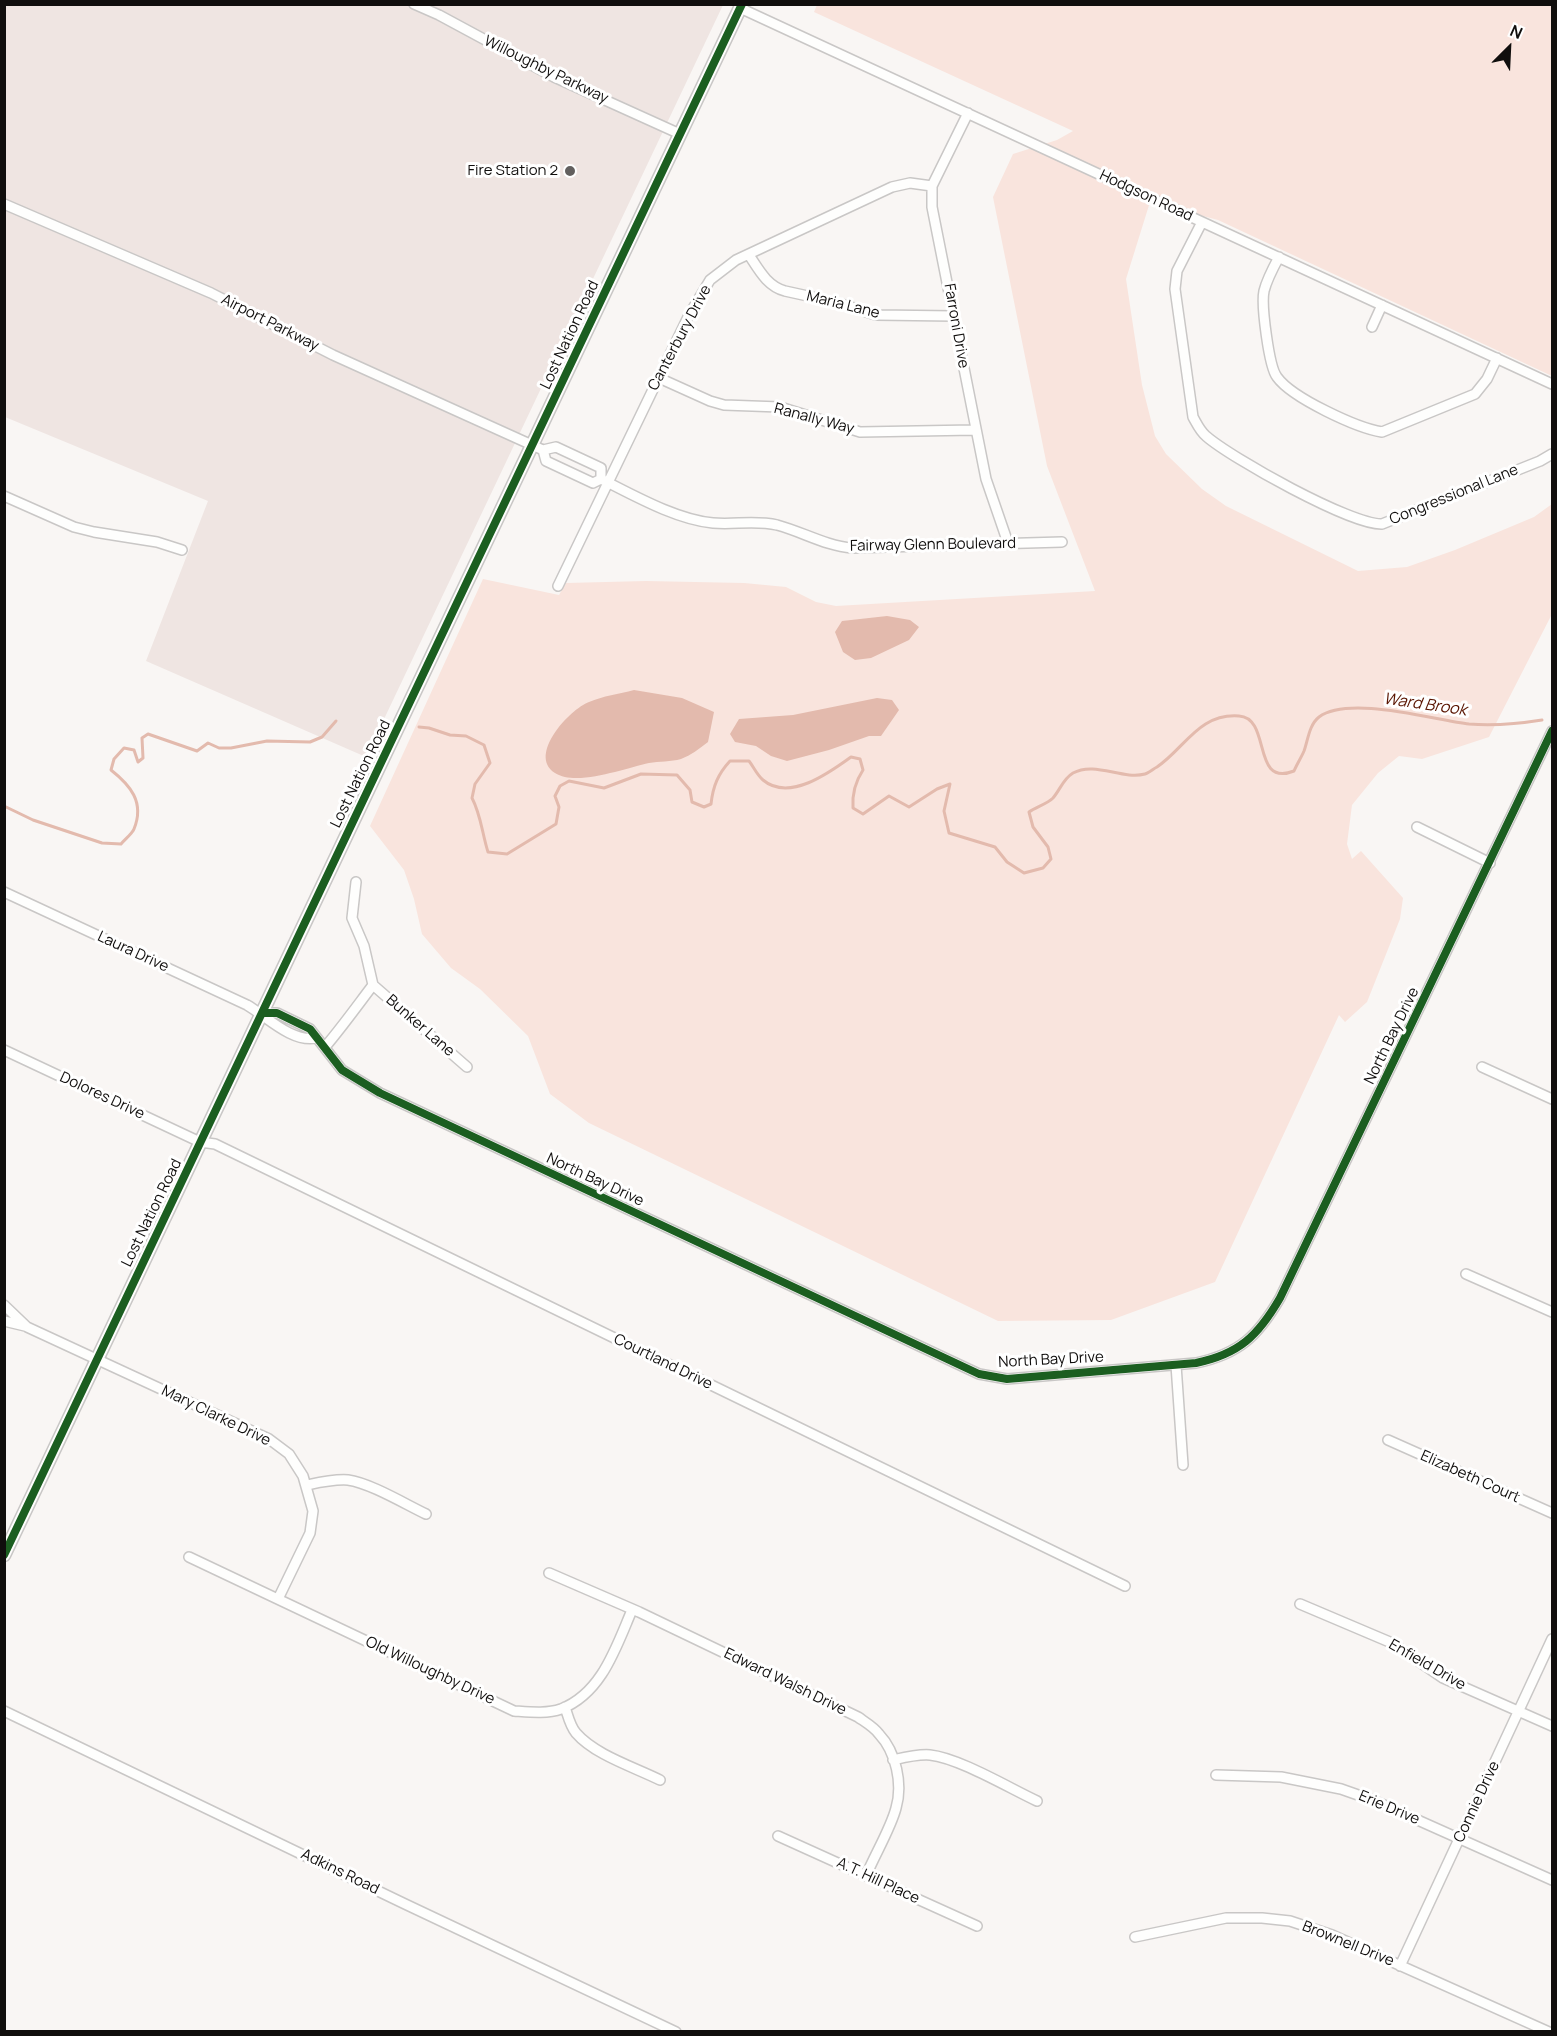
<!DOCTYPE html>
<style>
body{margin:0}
#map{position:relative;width:1557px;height:2036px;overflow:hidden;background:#f9f6f4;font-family:Manrope,sans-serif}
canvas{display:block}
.frame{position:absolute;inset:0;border:6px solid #100e0d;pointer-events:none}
.north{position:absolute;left:1479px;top:18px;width:60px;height:60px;-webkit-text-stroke:4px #fff;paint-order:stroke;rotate:24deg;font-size:16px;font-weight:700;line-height:24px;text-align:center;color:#100e0d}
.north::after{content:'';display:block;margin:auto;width:21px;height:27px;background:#100e0d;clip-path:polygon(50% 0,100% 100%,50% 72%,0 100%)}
</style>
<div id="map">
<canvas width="1557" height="2036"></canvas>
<div class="frame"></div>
<div class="north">N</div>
</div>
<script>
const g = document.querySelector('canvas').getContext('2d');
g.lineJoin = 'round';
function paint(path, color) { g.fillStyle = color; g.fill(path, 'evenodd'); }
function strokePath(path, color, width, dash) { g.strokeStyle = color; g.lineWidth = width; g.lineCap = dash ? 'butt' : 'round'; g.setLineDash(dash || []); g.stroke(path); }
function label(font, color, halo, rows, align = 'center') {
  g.font = font + ' Manrope,sans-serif'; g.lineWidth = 6; g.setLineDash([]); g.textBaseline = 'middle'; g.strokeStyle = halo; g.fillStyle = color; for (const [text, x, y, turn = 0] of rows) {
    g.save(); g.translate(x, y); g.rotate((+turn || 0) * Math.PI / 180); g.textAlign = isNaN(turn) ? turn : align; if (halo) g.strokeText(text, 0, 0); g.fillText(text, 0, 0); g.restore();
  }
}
paint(new Path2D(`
 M4 5H723L366 757 146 661 208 501 5 417Z`), '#efe5e2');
paint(new Path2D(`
 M817 5H1552V376L1218 220 1150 202 1126 279 1142 385 1155 436 1166 454 1202 489 1226 506 1358 571 1407 567 1455 550 1534 517 1552 504V614L1489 737 1422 759 1399 756 1378 773 1352 805 1347 844 1352 859 1361 851 1403 898 1400 919 1367 1002 1345 1022 1339 1015 1215 1282 1111 1320 998 1321 589 1123 550 1094 528 1036 480 989 451 968 422 934 414 899 404 870 370 826 483 579 559 595 566 583 646 581 744 583 786 587 816 602 836 606 1095 591 1047 466 993 197 1013 154 1057 140 1073 131 814 12Z`), '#f9e4dd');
paint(new Path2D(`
 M887 616 910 620 919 627 909 640 871 658 855 660 843 652 835 632 842 621Z
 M634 690 682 698 714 712 708 742C699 749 691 755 681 759 671 762 659 761 649 763 625 768 577 787 555 773 527 755 570 709 589 702 603 696 619 694 634 690Z
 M877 698 892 700 899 710 881 736H869L829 750 787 761 771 756 756 746 735 742 730 734 739 719 793 715Z`), '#e3baad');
strokePath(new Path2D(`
 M419 727 429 728 450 735 466 736 484 745 490 763 475 784 472 798C481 815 482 833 488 852L507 854 556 824 559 807 555 796 560 786 569 781 604 788 641 774 677 775 690 790 692 802 704 807 711 804C713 786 718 774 730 761H749C753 766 757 775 763 780 789 802 829 773 851 757L860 759 863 770C855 782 852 794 853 808L863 814 889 796 909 807 937 789 950 784 944 811 949 833 995 847 1007 862 1024 873 1043 868 1051 859 1048 847 1033 827 1029 812C1036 807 1047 804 1053 798 1060 790 1063 779 1073 773 1095 761 1122 780 1145 774 1149 773 1153 769 1157 767 1185 748 1199 713 1239 716 1272 718 1251 788 1294 771 1297 764 1301 758 1304 751 1308 740 1309 725 1319 717 1349 695 1434 720 1469 724 1494 726 1517 724 1542 720
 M4 806 33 820 102 843 121 844C125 839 132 834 134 829 145 802 130 785 111 770L114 759 124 748 134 750 138 762 143 758 142 738 148 734 197 751 208 743 219 748H231L267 741 310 742 322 737 336 721`), '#e3baad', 3);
const street = new Path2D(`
 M414 4 439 15 554 77 680 134
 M740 8 1552 384
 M968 113 932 186V207L986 479 1008 543
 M4 204 211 293 333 355 543 450
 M1202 222 1177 271 1175 289 1193 417C1197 424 1200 431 1206 436 1231 458 1351 525 1382 524L1540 461 1552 454
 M749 255C759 270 767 286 785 291L835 302 876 315 954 316
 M1279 257C1273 268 1267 279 1264 291 1261 305 1269 367 1277 377 1292 398 1357 428 1382 432L1475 394 1487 379 1497 358
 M1372 327 1382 305
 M659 378 710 401 724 405 780 407 860 432 974 430
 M556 447 601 468V479L593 483 546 461 543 450Z
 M601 479C633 495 677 520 713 523 734 525 755 520 777 525 803 532 826 546 852 548L1062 542
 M4 496 74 527 94 532 157 542 182 550
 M558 586 689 315 710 280 736 260 892 187 910 183 932 186
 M1417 827 1490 863
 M356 882 352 918 364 946 373 985 467 1067
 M4 892 247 1005C266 1016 292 1043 316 1038
 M262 1013H277L310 1029 342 1070 380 1093 979 1374 1007 1379 1196 1363C1239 1354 1258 1336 1280 1298L1552 731
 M325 1047C342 1027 357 1006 373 985
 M4 1050 200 1142 215 1144 1125 1586
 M1482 1067 1552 1099
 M1466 1274 1552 1312
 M4 1305 27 1327 269 1439 289 1454 303 1476 313 1511 310 1533 278 1599
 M4 1321 25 1326
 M1176 1365 1183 1465
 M1388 1440 1552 1513
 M307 1485C321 1482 334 1479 348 1480 370 1483 405 1504 426 1514
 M189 1557 514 1711C529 1712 547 1714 561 1709 602 1693 616 1647 632 1610
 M549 1573 639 1612 858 1717C865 1722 874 1727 879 1734 896 1752 903 1784 896 1808 891 1828 874 1856 866 1876
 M1300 1604 1392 1643 1443 1678 1552 1726
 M565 1707C568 1716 570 1726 576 1733 595 1755 634 1767 660 1780
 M4 1711 405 1904 676 2032
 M893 1760C906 1757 918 1754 930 1755 959 1758 1009 1788 1037 1801
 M1216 1775 1281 1777 1341 1789 1375 1801 1552 1880
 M778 1836 977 1926
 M1135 1937 1226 1918H1262L1290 1921 1332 1935 1549 2032
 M1400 1966 1552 1639`);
const secondary = new Path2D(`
 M4 1555 742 4`);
strokePath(street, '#c9c7c6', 12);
strokePath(secondary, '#c9c7c6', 15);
strokePath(street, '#fefefd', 9);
strokePath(secondary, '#fefefd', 12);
strokePath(new Path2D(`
 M262 1013H277L310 1029 342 1070 380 1093 979 1374 1007 1379 1196 1363C1239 1354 1258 1336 1280 1298L1552 731
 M4 1555 742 4`), '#1b5e20', 8);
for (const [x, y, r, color] of [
 [570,171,6,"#625f5e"]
]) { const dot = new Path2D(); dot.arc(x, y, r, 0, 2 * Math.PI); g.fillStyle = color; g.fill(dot); strokePath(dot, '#fff', 2); }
label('15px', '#100e0d', '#fff', [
 ["Willoughby Parkway",546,70,26],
 ["Hodgson Road",1146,196,25],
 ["Maria Lane",843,305,14],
 ["Airport Parkway",270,323,27],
 ["Farroni Drive",956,326,80],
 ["Lost Nation Road",570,335,-65],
 ["Canterbury Drive",680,338,-62],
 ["Ranally Way",814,419,15],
 ["Congressional Lane",1454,495,-22],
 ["Fairway Glenn Boulevard",933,545,-1],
 ["Lost Nation Road",361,774,-64],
 ["Laura Drive",133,952,25],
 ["Bunker Lane",420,1026,41],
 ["North Bay Drive",1392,1036,-64],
 ["Dolores Drive",102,1096,25],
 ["North Bay Drive",595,1180,25],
 ["Lost Nation Road",152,1213,-64],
 ["North Bay Drive",1051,1360,-3],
 ["Courtland Drive",663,1362,26],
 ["Mary Clarke Drive",216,1416,26],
 ["Elizabeth Court",1470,1477,24],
 ["Enfield Drive",1427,1665,30],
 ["Old Willoughby Drive",430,1671,25],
 ["Edward Walsh Drive",785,1682,26],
 ["Connie Drive",1477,1802,-65],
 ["Erie Drive",1389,1808,23],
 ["Adkins Road",340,1872,26],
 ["A.T. Hill Place",878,1881,25],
 ["Brownell Drive",1348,1944,22]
]);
label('15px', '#100e0d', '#fff', [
 ["Fire Station 2",558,171]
], 'right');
label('italic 16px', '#591400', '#fff', [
 ["Ward Brook",1425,705,8]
]);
</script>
